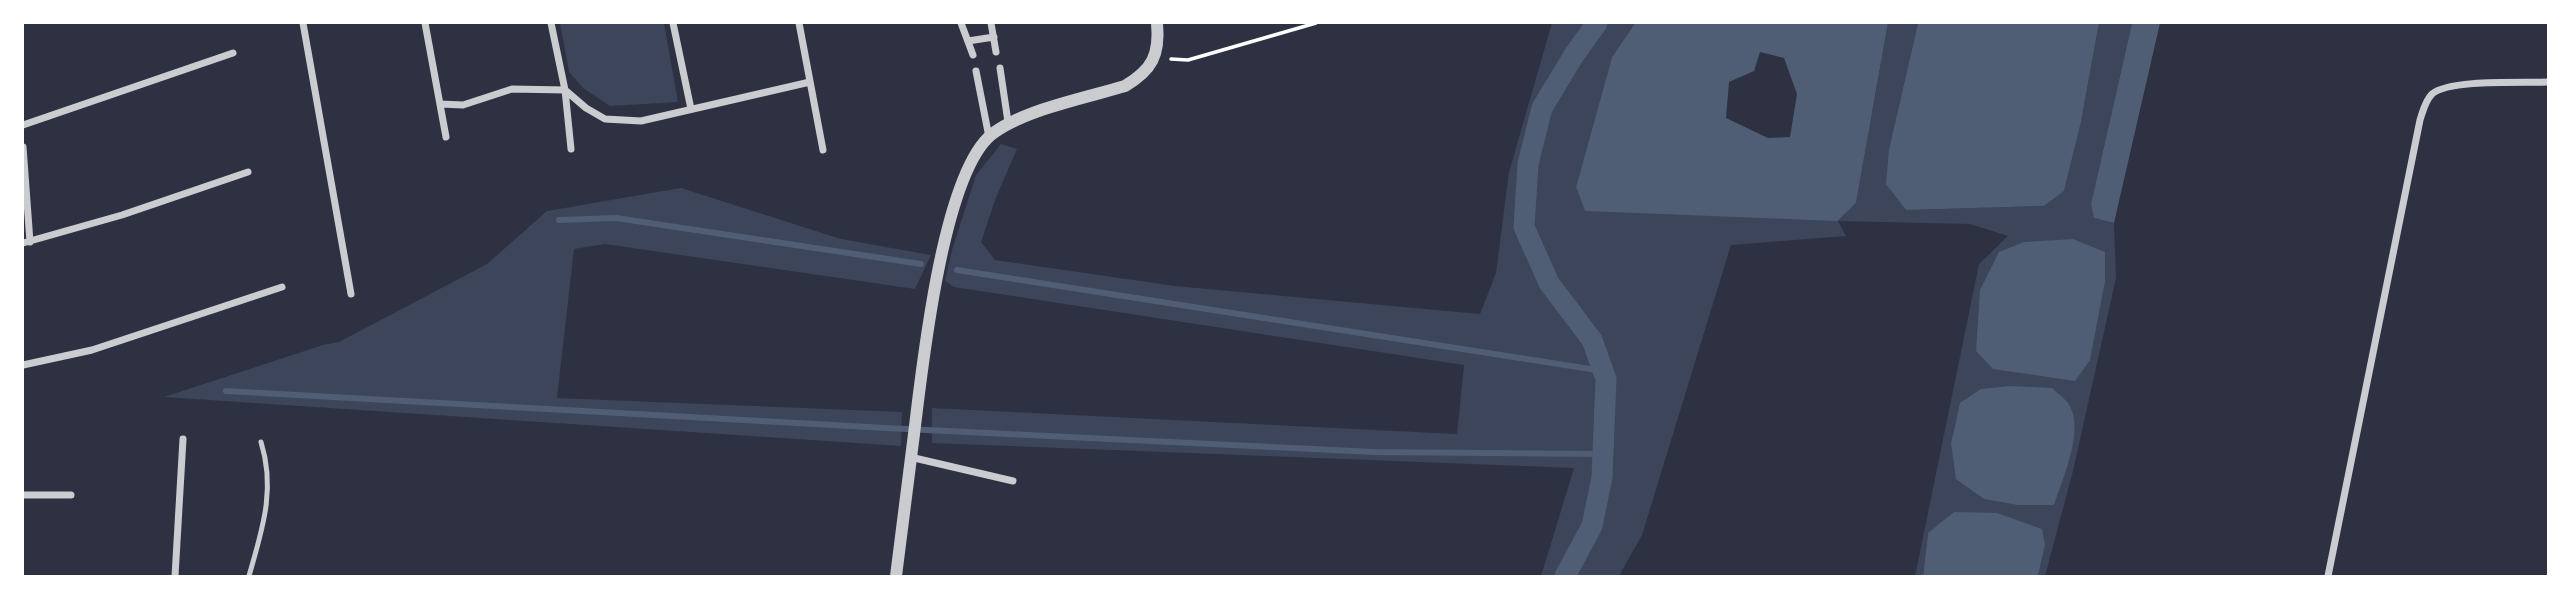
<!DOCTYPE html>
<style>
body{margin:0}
#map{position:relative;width:2571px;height:599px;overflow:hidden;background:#2d3142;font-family:Cabin,sans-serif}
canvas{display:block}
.frame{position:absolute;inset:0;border:24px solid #fff;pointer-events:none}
</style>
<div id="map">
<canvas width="2571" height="599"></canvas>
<div class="frame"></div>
</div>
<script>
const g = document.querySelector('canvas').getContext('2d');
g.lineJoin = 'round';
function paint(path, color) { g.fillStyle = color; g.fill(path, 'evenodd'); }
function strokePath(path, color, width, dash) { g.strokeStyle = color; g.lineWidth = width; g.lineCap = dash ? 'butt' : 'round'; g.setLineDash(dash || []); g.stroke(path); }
paint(new Path2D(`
 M560 23H664L678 102 610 106 583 88 569 72Z
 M1552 23H1635L1612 57 1576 187 1585 210 1856 203 1888 23H1918L1889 149 1906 210 2044 206 2064 191 2081 122 2099 23H2132L2091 204 2094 218 2114 223 2116 278 2073 471 2045 576H2038L2045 545 1928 533 1923 576H1915L1979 264 2008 236 1970 224 1838 221 1846 236 1731 245 1642 535 1619 576H1541L1574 468 932 443V408L1457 434 1464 365 954 287 945 281 952 250 976 175 1001 144 1017 149 995 200 981 242 995 260 1175 286 1480 314 1496 273 1509 172Z
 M681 188 841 239 931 255 915 289 605 244 574 249 557 398 902 412 901 446 164 397 323 345 339 342 487 264 547 211Z`), '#3c4559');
paint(new Path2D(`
 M1635 23H1888L1856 203 1837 221 1585 211 1576 187 1612 57ZM1760 52 1784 58 1797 94 1790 137 1768 138 1726 118 1729 82 1754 71Z
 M1918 23H2099L2081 122 2064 191 2044 206 1906 210 1886 184 1889 149Z
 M2132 23H2160L2114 223 2094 218 2091 204Z
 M2073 239 2105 252V281L2090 360 2075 381 1993 369 1976 351 1980 290 1999 252 2024 242Z
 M2010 386 2052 388C2057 393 2064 398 2068 403 2086 428 2062 480 2054 505H2018L1984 499 1956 479 1951 444 1960 403 1981 389Z
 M1954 512 1997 513 2042 529 2045 545 2038 576H1923L1928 533Z`), '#4f5d75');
strokePath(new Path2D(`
 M559 220 616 218 921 264
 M957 270 1603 371
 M226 391 886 428 1374 452 1603 454`), '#4f5d75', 6);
strokePath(new Path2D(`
 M1565 576 1592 526 1602 477 1606 379 1592 340 1549 283 1524 227 1528 164 1542 108 1574 55 1597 23`), '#4f5d75', 21);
strokePath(new Path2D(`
 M1171 59 1188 60 1316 23`), '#fff', 3.5);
strokePath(new Path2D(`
 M249 576C262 530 276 490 261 442`), '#caccd0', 5);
strokePath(new Path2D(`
 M303 23 351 294
 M425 23 446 137
 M551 23 565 90 571 149
 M673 23 691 109
 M799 23 823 150
 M961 23 973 55
 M991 23 996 52
 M968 41 994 37
 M1000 68 1008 122
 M976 71 989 137
 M440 104 463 105 512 89 565 90 586 108 605 119 641 121 810 82
 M23 125 233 53
 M23 147 30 242
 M23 243 122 215 248 172
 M23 365 92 350 282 287
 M910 457 1013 481
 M23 495H71
 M175 576 183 439
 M2328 576 2420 120C2423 111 2425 101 2432 94 2449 79 2523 83 2548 82`), '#caccd0', 7);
strokePath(new Path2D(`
 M896 576C902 529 908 482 914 434 922 369 942 176 991 135 1022 110 1086 98 1125 86 1152 70 1160 55 1157 23`), '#caccd0', 12);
</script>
